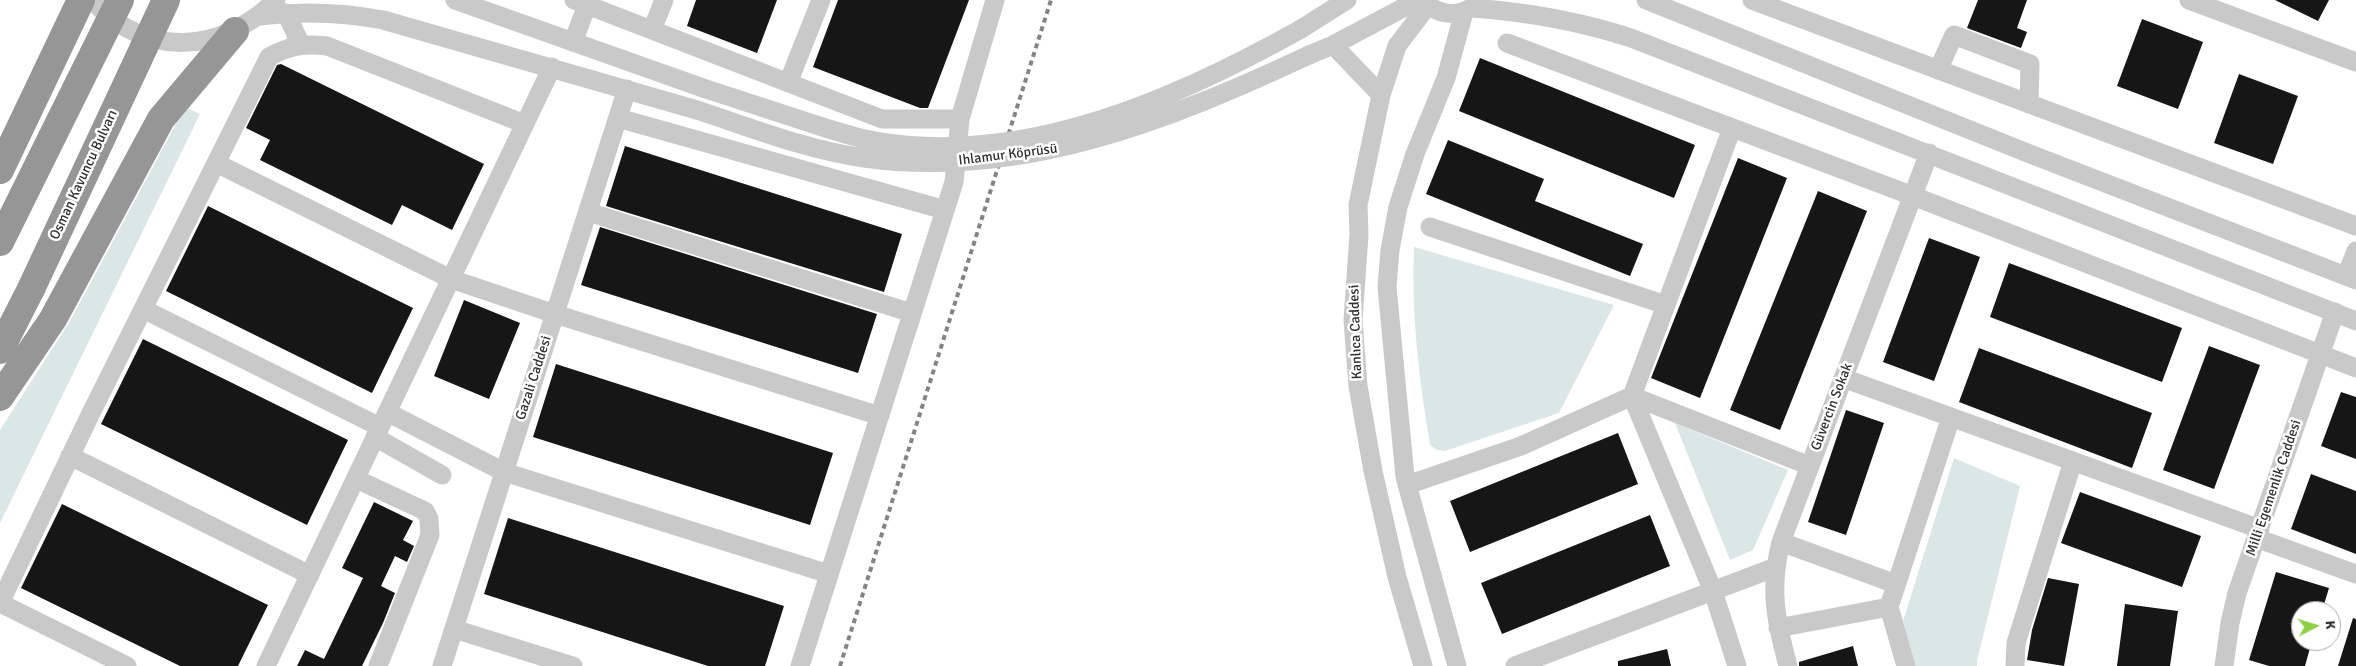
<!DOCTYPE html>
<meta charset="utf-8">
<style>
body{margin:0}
#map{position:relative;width:2356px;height:666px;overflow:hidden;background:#fff;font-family:Signika,sans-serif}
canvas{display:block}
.north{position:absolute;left:2291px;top:601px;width:50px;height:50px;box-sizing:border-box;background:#fff;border:1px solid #acacac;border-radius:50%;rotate:85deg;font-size:14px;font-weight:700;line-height:20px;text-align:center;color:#2f2f2f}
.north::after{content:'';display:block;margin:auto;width:18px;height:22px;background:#8fcf47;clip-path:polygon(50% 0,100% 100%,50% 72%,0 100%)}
</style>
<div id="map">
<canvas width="2356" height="666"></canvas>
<div class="north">K</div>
</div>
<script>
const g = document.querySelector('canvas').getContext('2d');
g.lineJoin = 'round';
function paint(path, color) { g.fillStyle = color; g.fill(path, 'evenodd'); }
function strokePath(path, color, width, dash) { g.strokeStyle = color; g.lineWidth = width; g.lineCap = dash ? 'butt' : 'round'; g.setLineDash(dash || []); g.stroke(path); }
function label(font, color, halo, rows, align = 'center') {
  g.font = font + ' Signika,sans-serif'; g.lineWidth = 5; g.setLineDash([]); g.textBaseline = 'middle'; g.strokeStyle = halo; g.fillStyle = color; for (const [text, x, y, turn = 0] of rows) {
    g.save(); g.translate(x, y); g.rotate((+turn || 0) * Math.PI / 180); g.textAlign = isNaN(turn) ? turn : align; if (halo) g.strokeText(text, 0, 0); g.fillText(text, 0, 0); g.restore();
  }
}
paint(new Path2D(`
 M185 107 200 114 0 523V430L70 321Z
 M1414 247 1614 305 1559 413 1445 451 1437 450 1430 445C1419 379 1411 314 1414 247Z
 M1675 423 1788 470 1753 550 1730 560Z
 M1954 458 2020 486 1977 661V666H1916L1903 621Z`), '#dbe7e7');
paint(new Path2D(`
 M696 0H777L757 53 687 26Z
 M838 0H969L928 108H920L813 67Z
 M1978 0H2027L2017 28 2027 32 2021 48 1967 28Z
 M2275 0H2329L2318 21Z
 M2142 19 2203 42 2178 109 2117 86Z
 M1480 58 1695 145 1674 198 1459 111Z
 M281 64 484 164 452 230 402 205 392 225 260 160 270 140 246 128 277 65Z
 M2239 74 2298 96 2273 164 2214 143Z
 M1448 140 1544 179 1535 201 1643 244 1630 276 1426 194Z
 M625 146 902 234 884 292 606 206Z
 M1738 158 1787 178 1700 398 1651 378Z
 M1818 191 1867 211 1780 430 1730 410Z
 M208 206 413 308 372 393 166 291Z
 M600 227 877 314 858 373 581 285Z
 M1929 238 1980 257 1934 381 1883 362Z
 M2009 263 2182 328 2162 382 1990 317Z
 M464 300 520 323 489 399 434 376Z
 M143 339 348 440 307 525 101 424Z
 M2209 346 2260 365 2214 489 2163 470Z
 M1979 348 2152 413 2132 468 1959 402Z
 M556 364 833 453 810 525 533 437Z
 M2341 392 2356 397V459L2321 446Z
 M1846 410 1884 423 1846 535 1808 522Z
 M1618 433 1638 484 1470 552 1450 501Z
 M2311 474 2356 491V554L2291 529Z
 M2080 492 2201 536 2182 587 2061 543Z
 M374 502 413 521 403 540 414 546 407 562 395 556 381 586 395 593 383 623 362 666H297L305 650 324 659 363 578 342 568Z
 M62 504 268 605 238 666H180L21 588Z
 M1650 515 1670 566 1502 634 1481 583Z
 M508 518 784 606 765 666H708L484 594Z
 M2276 572 2329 588 2322 611H2301V641H2312L2305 666H2269L2249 660Z
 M2048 578 2079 584 2064 666 2027 660 2032 630Z
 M2125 604 2178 611 2170 666H2117Z
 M2353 618 2356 619V666H2338Z
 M1853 646 1858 666H1799V662Z
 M1667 649 1671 666H1618V661Z`), '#161616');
strokePath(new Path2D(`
 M92 0C146 59 221 54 276 0
 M455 0 703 88
 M574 0 882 119H960
 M1423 0C1436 15 1457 18 1474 6
 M1646 0 2030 154 2356 280
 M1752 0 2356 226
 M2189 0 2356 62
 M1472 8C1527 12 1579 21 1631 38L2356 321
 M286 13 301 45
 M259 16C302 11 341 12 383 20L697 110
 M1301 29 1347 0
 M652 30 664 0
 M573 42 589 0
 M1507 43 1913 196 2356 368
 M1333 45 1381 95
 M1309 55 1333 45 1418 0
 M1938 70 1954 35 2030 64 2029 104
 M788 83 821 0
 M618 118 945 210
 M1732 128 1632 396 1713 591 1737 666
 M216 163 451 279 555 314 880 416
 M588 212 912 313
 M1430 227 1666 305
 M2346 276 2356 251
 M143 309 380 427
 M1843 378 2260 529
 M387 412 504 472 829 574
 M375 437 442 475
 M70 456 310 575
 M356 479 425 511 429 519 430 535 378 666
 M1407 485 1521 446 1632 396 1810 466
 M2256 538 2356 574
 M1781 542 1896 584
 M0 603 91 413 269 57C288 46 305 43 327 46L525 124
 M0 603 127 666
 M1778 628 1889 607
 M454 629 573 666
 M266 666 552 67
 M442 666 627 89
 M800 666 954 182 960 119 995 0
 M1423 666 1397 577 1373 471 1358 386 1353 320 1359 235 1358 205 1381 95 1397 46 1428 5
 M1457 666 1405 477 1387 287 1390 250 1398 207 1415 154 1446 78 1464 12
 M1515 666 1776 567
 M1788 666C1776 621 1769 589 1781 542L1929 153
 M1906 666 1889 607 1951 417
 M2015 666 2016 643 2073 461
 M2224 666 2230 623 2237 593 2335 312`), '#c9c9c9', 19);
strokePath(new Path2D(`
 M0 170 81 0
 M0 350 31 289
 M0 397 53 319 161 119 235 31`), '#969696', 28);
strokePath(new Path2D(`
 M840 666 1051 0`), '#848484', 4, [5, 4]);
strokePath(new Path2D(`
 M703 88C736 99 770 110 804 121 829 129 854 138 880 142 1027 165 1176 99 1301 29
 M697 110C752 128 807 150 864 158 1021 180 1170 120 1309 55`), '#c9c9c9', 19);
strokePath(new Path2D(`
 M0 242 120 0
 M31 289 166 0`), '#969696', 28);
label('14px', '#2f2f2f', '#fff', [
 ["Ihlamur Köprüsü",1008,155,-7],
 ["Osman Kavuncu Bulvarı",84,175,-65],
 ["Kanlıca Caddesi",1356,332,-92],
 ["Gazali Caddesi",534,378,-72],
 ["Güvercin Sokak",1832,407,-69],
 ["Milli Egemenlik Caddesi",2274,488,-71]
]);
</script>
